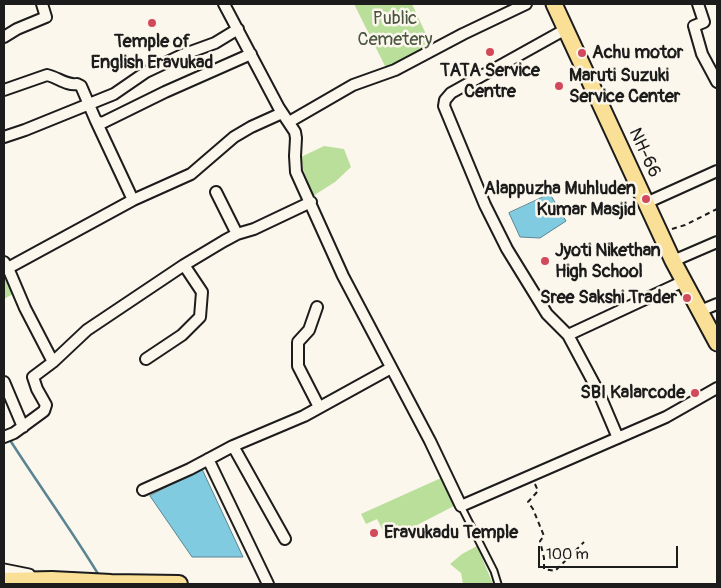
<!DOCTYPE html>
<style>
body{margin:0}
#map{position:relative;width:721px;height:588px;overflow:hidden;background:#fbf7ec;font-family:Pangolin,sans-serif}
canvas{display:block}
.frame{position:absolute;inset:0;border:5px solid #1c1c1c;pointer-events:none}
.scale{position:absolute;left:538px;top:546px;width:140px;height:22px;box-sizing:border-box;border:2px solid #1c1c1c;border-top:0;padding-left:6px;font-size:15px;line-height:18px;white-space:nowrap;color:#1c1c1c;-webkit-text-stroke:4px #fbf7ec;paint-order:stroke}
</style>
<div id="map">
<canvas width="721" height="588"></canvas>
<div class="frame"></div>
<div class="scale">100 m</div>
</div>
<script>
const g = document.querySelector('canvas').getContext('2d');
g.lineJoin = 'round';
function paint(path, color) { g.fillStyle = color; g.fill(path, 'evenodd'); }
function strokePath(path, color, width, dash) { g.strokeStyle = color; g.lineWidth = width; g.lineCap = dash ? 'butt' : 'round'; g.setLineDash(dash || []); g.stroke(path); }
function label(font, color, halo, rows, align = 'center') {
  g.font = font + ' Pangolin,sans-serif'; g.lineWidth = 5; g.setLineDash([]); g.textBaseline = 'middle'; g.strokeStyle = halo; g.fillStyle = color; for (const [text, x, y, turn = 0] of rows) {
    g.save(); g.translate(x, y); g.rotate((+turn || 0) * Math.PI / 180); g.textAlign = isNaN(turn) ? turn : align; if (halo) g.strokeText(text, 0, 0); g.fillText(text, 0, 0); g.restore();
  }
}
paint(new Path2D(`
 M354 4H412L432 47 387 70Z
 M324 146 344 149 351 167 335 182 313 196 303 169 301 157Z
 M4 277 13 294 4 299Z
 M441 478 454 506 388 540 377 519 366 524 361 514Z
 M477 546 493 584H463L461 573 450 564 462 554Z`), '#badf9a');
const water = new Path2D(`
 M550 194 566 221 540 238 520 237 509 213Z
 M202 469 243 557H192L150 496Z`);
paint(water, '#81cbe1');
strokePath(water, '#598592', 1);
strokePath(new Path2D(`
 M8 437C38 484 71 529 100 577`), '#598592', 2.5);
const service = new Path2D(`
 M461 506 494 571 498 584`);
const minor = new Path2D(`
 M224 4 279 108 295 132 296 138 295 156 296 172 343 276 430 441 461 506 666 417 717 388
 M698 4 704 22 694 26 702 54 717 82
 M566 29 451 93 445 100 444 106 485 205 507 249 547 314 568 335 684 281
 M4 37 17 29 46 17 42 4
 M4 90 47 75C57 77 67 86 77 84L81 86 96 121 102 123 165 92 251 54
 M96 121 133 200
 M289 122 353 85 395 70 463 34 526 4
 M4 137 25 130 114 94 146 72 182 55 215 43 238 29
 M216 192 237 234
 M646 203 717 171
 M673 261 717 242
 M4 262 8 268 25 308 53 362
 M8 268 133 200 191 174 234 137 251 127 282 113
 M317 307 309 330 298 342V366L319 407
 M700 311 717 304
 M568 335 598 391 618 438
 M146 359 182 335 200 317 202 292 184 265
 M4 382 23 427
 M4 437 14 433 44 411 46 405 37 389 33 377 53 362 87 330 184 265 224 241 237 234 254 229 311 202
 M233 446 285 539
 M208 459 268 584
 M143 490 190 469 233 446 304 416 391 368`);
const tertiary = new Path2D(`
 M4 570 29 575`);
const primary = new Path2D(`
 M554 4 673 261 717 343`);
const trunk = new Path2D(`
 M4 581 52 580 111 583 179 584`);
strokePath(service, '#1c1c1c', 9);
strokePath(minor, '#1c1c1c', 14);
strokePath(tertiary, '#1c1c1c', 15);
strokePath(primary, '#1c1c1c', 19);
strokePath(trunk, '#1c1c1c', 20);
strokePath(new Path2D(`
 M672 229 685 225 717 209
 M535 484 538 491 528 502 533 509 544 536 540 541 544 558V569L555 571 584 542`), '#1c1c1c', 2, [5, 4]);
strokePath(service, '#fbf7ec', 5);
strokePath(minor, '#fbf7ec', 10);
strokePath(tertiary, '#fbf7ec', 11);
strokePath(primary, '#fadf96', 15);
strokePath(trunk, '#fadf96', 16);
for (const [x, y, r, color] of [
 [152,23,5,"#d1495b"],
 [490,52,5,"#d1495b"],
 [582,53,5,"#d1495b"],
 [559,86,5,"#d1495b"],
 [646,199,5,"#d1495b"],
 [545,261,5,"#d1495b"],
 [687,298,5,"#d1495b"],
 [695,393,5,"#d1495b"],
 [374,533,5,"#d1495b"]
]) { const dot = new Path2D(); dot.arc(x, y, r, 0, 2 * Math.PI); g.fillStyle = color; g.fill(dot); strokePath(dot, '#fbf7ec', 2); }
label('18px', '#4b5642', '#fbf7ec', [
 ["Public",395,19],
 ["Cemetery",395,40]
]);
label('bold 18px', '#1c1c1c', '#fbf7ec', [
 ["Temple of",152,42,"center"],
 ["English Eravukad",152,63,"center"],
 ["Achu motor",592,53],
 ["TATA Service",490,71,"center"],
 ["Centre",490,92,"center"],
 ["Maruti Suzuki",569,76],
 ["Service Center",569,97],
 ["Alappuzha Muhluden",636,189,"right"],
 ["Kumar Masjid",636,210,"right"],
 ["Jyoti Nikethan",555,251],
 ["High School",555,272],
 ["Sree Sakshi Trader",677,298,"right"],
 ["SBI Kalarcode",685,393,"right"],
 ["Eravukadu Temple",384,533]
], 'left');
label('18px', '#1c1c1c', '#fbf7ec', [
 ["NH-66",644,153,65]
]);
</script>
